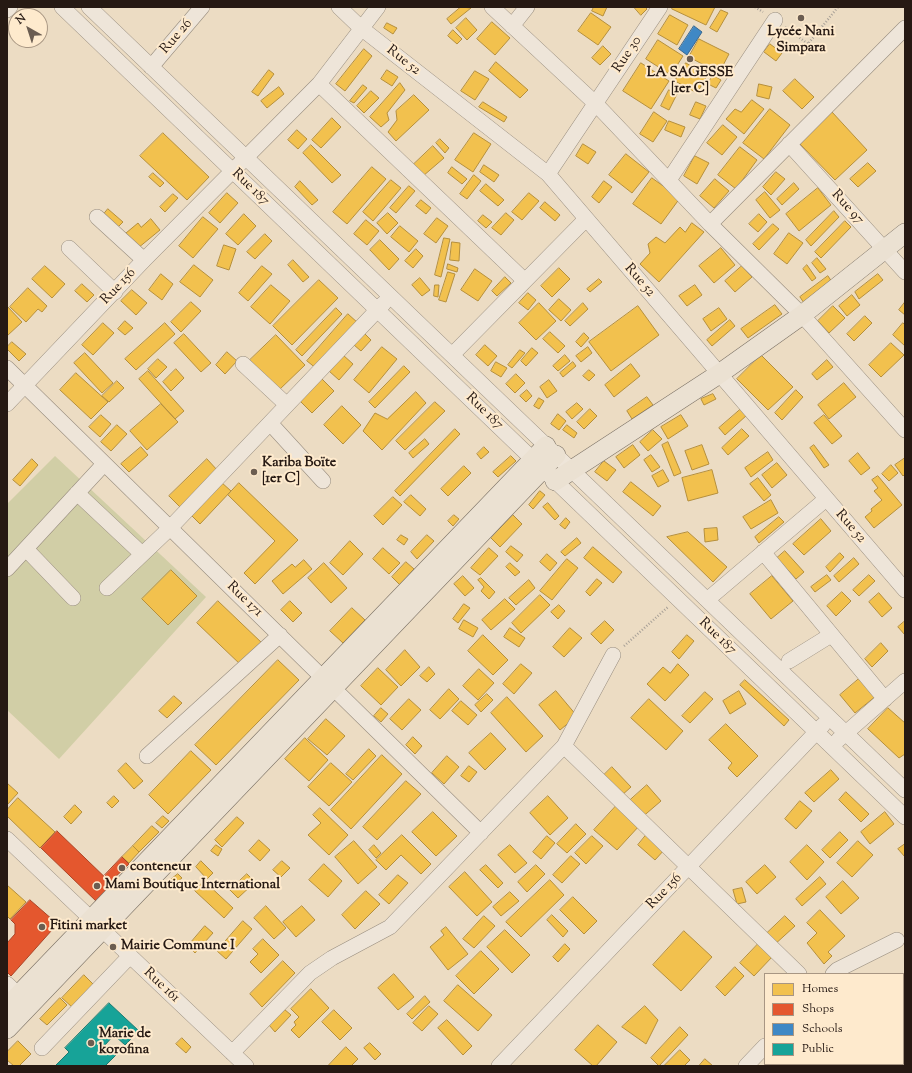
<!DOCTYPE html>
<meta charset="utf-8">
<style>
body{margin:0}
#map{position:relative;width:912px;height:1073px;overflow:hidden;background:#ecdcc3;font-family:"Sorts Mill Goudy",serif}
canvas{display:block}
.frame{position:absolute;inset:0;border:8px solid #261913;pointer-events:none}
.legend{position:absolute;left:764px;top:973px;width:140px;height:92px;box-sizing:border-box;background:#feeacd;border:1px solid #a89683;margin:0;padding:5px 7px;list-style:none;font-size:12px;color:#261913}
.legend li{display:flex;align-items:center;gap:8px;height:20px}
.legend b{width:20px;border:1px solid #a89683}
.north{position:absolute;left:8px;top:8px;width:40px;height:40px;box-sizing:border-box;background:#feeacd;border:1px solid #a89683;border-radius:50%;rotate:321deg;font-size:11px;font-weight:700;line-height:16px;text-align:center;color:#261913}
.north::after{content:'';display:block;margin:auto;width:14px;height:18px;background:#6b5d51;clip-path:polygon(50% 0,100% 100%,50% 72%,0 100%)}
</style>
<div id="map">
<canvas width="912" height="1073"></canvas>
<div class="frame"></div>
<ul class="legend">
<li><b style="height:11px;background:#f2c14e"></b>Homes</li>
<li><b style="height:11px;background:#e4572e"></b>Shops</li>
<li><b style="height:11px;background:#3f88c5"></b>Schools</li>
<li><b style="height:11px;background:#17a398"></b>Public</li>
</ul>
<div class="north">N</div>
</div>
<script>
const g = document.querySelector('canvas').getContext('2d');
g.lineJoin = 'round';
function paint(path, color) { g.fillStyle = color; g.fill(path, 'evenodd'); }
function strokePath(path, color, width, dash) { g.strokeStyle = color; g.lineWidth = width; g.lineCap = dash ? 'butt' : 'round'; g.setLineDash(dash || []); g.stroke(path); }
function label(font, color, halo, rows, align = 'center') {
  g.font = font + ' "Sorts Mill Goudy",serif'; g.lineWidth = 4; g.setLineDash([]); g.textBaseline = 'middle'; g.strokeStyle = halo; g.fillStyle = color; for (const [text, x, y, turn = 0] of rows) {
    g.save(); g.translate(x, y); g.rotate((+turn || 0) * Math.PI / 180); g.textAlign = isNaN(turn) ? turn : align; if (halo) g.strokeText(text, 0, 0); g.fillText(text, 0, 0); g.restore();
  }
}
paint(new Path2D(`
 M55 456 206 597 59 759 7 710V504Z`), '#d1cea6');
const homes = new Path2D(`
 M461 7 471 8 451 24 447 19Z
 M594 7H607L603 16 592 11Z
 M634 7H645L647 9 641 15Z
 M673 7H715L706 25 672 9Z
 M721 10 728 13 717 32 710 28Z
 M591 13 611 27 598 45 578 31Z
 M670 15 688 25 677 45 658 34Z
 M466 18 477 30 467 40 456 28Z
 M492 22 510 38 495 55 477 39Z
 M387 23 397 28 393 34 384 28Z
 M453 30 462 39 457 44 448 36Z
 M699 39 729 54 719 73 689 57Z
 M658 40 683 56 671 75 646 59Z
 M770 44 782 53 776 61 764 52Z
 M603 46 611 54 600 65 592 58Z
 M364 49 372 56 345 91 336 84Z
 M496 62 528 90 520 98 489 71Z
 M641 63 669 81 651 109 623 91Z
 M686 63 707 76 697 93 675 81Z
 M269 70 274 74 258 96 252 92Z
 M387 70 398 77 392 86 381 79Z
 M475 71 489 79 475 100 461 91Z
 M713 75 721 80 716 88 708 84Z
 M795 79 814 97 802 109 783 91Z
 M400 83 405 90 387 113 389 120 381 127 370 117Z
 M759 84 772 87 769 99 757 96Z
 M363 85 367 88 354 103 350 101Z
 M279 87 284 94 267 108 261 101Z
 M669 90 677 94 669 110 661 106Z
 M371 91 379 98 364 113 357 106Z
 M414 95 429 110 396 141 388 132 397 120 396 111Z
 M752 100 764 109 744 134 726 119 735 109 741 112Z
 M483 102 507 117 504 122 479 107Z
 M696 102 706 106 700 119 690 115Z
 M770 109 790 125 764 159 743 143Z
 M654 112 667 121 653 142 640 134Z
 M832 112 867 150 835 180 799 143Z
 M332 118 341 127 321 148 312 140Z
 M669 121 685 127 681 137 665 130Z
 M723 125 737 137 722 155 707 143Z
 M297 130 307 139 298 149 288 140Z
 M163 133 209 177 187 200 140 156Z
 M474 133 491 144 473 172 455 160Z
 M440 139 449 148 445 153 436 143Z
 M583 144 596 152 588 164 576 156Z
 M311 145 341 175 332 183 303 153Z
 M433 146 444 158 423 176 413 165Z
 M740 147 757 160 736 189 718 175Z
 M626 154 649 172 632 193 609 175Z
 M695 156 709 163 697 184 684 176Z
 M868 163 876 171 858 187 850 179Z
 M484 165 499 175 494 182 480 172Z
 M372 167 386 179 347 224 333 212Z
 M452 167 467 179 462 184 448 173Z
 M776 172 785 179 771 195 763 187Z
 M153 173 164 183 160 187 149 177Z
 M474 175 481 181 467 199 460 194Z
 M652 178 680 198 661 224 633 204Z
 M715 179 729 191 714 208 700 196Z
 M391 180 401 188 373 221 363 212Z
 M300 181 318 200 312 205 295 187Z
 M604 181 612 187 599 203 592 197Z
 M794 183 799 189 782 205 777 199Z
 M486 184 504 200 498 206 480 191Z
 M409 186 415 191 396 213 390 208Z
 M818 188 831 205 799 231 786 214Z
 M765 192 780 210 770 218 756 200Z
 M227 193 238 203 220 223 209 213Z
 M529 193 539 201 522 220 512 212Z
 M173 194 178 198 165 212 160 207Z
 M421 200 431 208 426 214 416 206Z
 M545 202 560 215 555 221 540 208Z
 M108 209 123 222 118 227 104 214Z
 M834 211 839 217 811 246 806 240Z
 M388 213 398 223 387 234 377 223Z
 M506 213 514 220 501 235 492 228Z
 M244 214 256 226 238 245 226 234Z
 M759 214 767 222 758 232 749 224Z
 M483 215 492 222 486 228 478 221Z
 M203 217 218 229 193 258 179 246Z
 M437 218 448 226 436 243 424 234Z
 M151 219 160 230 138 248 126 233 138 223 141 227Z
 M366 220 379 231 367 245 354 234Z
 M845 221 851 227 821 258 815 252Z
 M692 223 704 232 659 282 640 264 650 253 648 244 656 237 665 243 680 227 685 232Z
 M773 224 779 229 759 250 753 244Z
 M400 226 418 241 409 252 391 237Z
 M789 233 803 243 787 264 774 254Z
 M265 234 272 241 255 259 247 252Z
 M444 238 450 239 441 277 435 275Z
 M380 240 399 259 389 270 370 250Z
 M452 242 460 243 459 261 450 260Z
 M224 245 236 249 229 270 217 266Z
 M721 248 735 265 714 283 699 266Z
 M416 249 423 256 413 268 405 261Z
 M817 258 826 269 820 273 812 263Z
 M293 260 309 277 303 282 288 265Z
 M448 264 458 268 457 272 447 269Z
 M194 265 213 280 200 297 180 282Z
 M807 265 816 278 812 281 803 269Z
 M45 266 65 284 52 298 32 279Z
 M262 266 272 274 248 301 239 293Z
 M742 266 752 277 735 292 725 281Z
 M559 268 570 279 552 297 541 286Z
 M475 269 492 281 478 301 461 290Z
 M448 272 455 274 446 302 439 300Z
 M161 274 173 284 162 300 149 290Z
 M878 274 883 280 859 299 855 292Z
 M828 276 832 282 804 303 800 297Z
 M505 277 511 283 497 296 492 291Z
 M420 278 430 290 422 296 412 285Z
 M599 279 602 282 590 292 587 289Z
 M319 280 338 298 292 345 273 326Z
 M82 284 94 295 87 302 75 291Z
 M271 285 290 301 270 324 251 307Z
 M435 285H439L438 297 434 296Z
 M695 285 702 295 687 306 679 296Z
 M28 288 47 306 42 312 38 309 26 322 10 307Z
 M132 290 147 303 136 315 121 301Z
 M528 293 536 300 528 310 519 303Z
 M852 295 860 305 847 316 839 306Z
 M559 299 571 310 561 321 549 310Z
 M191 302 201 311 181 332 171 322Z
 M905 302V315L899 310Z
 M539 303 556 321 536 340 519 323Z
 M583 303 588 309 570 326 565 321Z
 M775 305 782 314 748 338 741 329Z
 M7 306 22 322 7 336Z
 M638 306 659 335 611 371 589 342Z
 M833 306 845 318 829 333 818 321Z
 M336 308 342 314 302 356 296 350Z
 M719 308 727 319 711 331 703 319Z
 M348 314 358 323 317 369 307 361Z
 M865 316 872 323 854 341 847 334Z
 M730 320 735 326 712 346 707 340Z
 M125 321 133 328 125 335 118 329Z
 M103 323 114 333 93 355 82 345Z
 M165 323 175 334 136 370 125 359Z
 M903 323 905 325V346L893 335Z
 M550 332 565 346 558 353 543 339Z
 M584 333 589 338 581 347 576 342Z
 M184 334 211 363 201 372 174 343Z
 M365 334 371 340 361 351 354 345Z
 M276 335 305 365 279 390 250 360Z
 M12 342 26 354 19 361 7 349V347Z
 M891 343 904 355 881 377 869 365Z
 M485 345 497 356 488 366 476 355Z
 M382 347 397 359 369 393 354 380Z
 M588 347 592 353 581 362 576 356Z
 M532 348 538 353 526 366 521 361Z
 M520 350 525 353 512 368 508 365Z
 M227 352 237 361 225 374 216 365Z
 M85 353 113 383 102 393 74 363Z
 M343 355 353 364 339 380 329 371Z
 M565 355 570 361 558 371 553 366Z
 M761 355 793 387 768 410 737 379Z
 M158 359 167 367 156 378 148 369Z
 M827 360 833 367 817 380 812 374Z
 M496 362 507 368 501 377 491 371Z
 M573 362 576 366 563 377 560 373Z
 M631 364 640 376 614 397 605 385Z
 M404 366 410 372 375 408 369 402Z
 M176 369 184 378 171 391 163 382Z
 M589 370 595 375 589 381 583 376Z
 M148 371 184 411 175 419 139 379Z
 M76 373 108 402 91 419 60 390Z
 M516 374 525 383 515 393 506 384Z
 M322 379 334 391 312 413 300 401Z
 M549 380 557 391 547 398 540 387Z
 M117 381 124 388 109 402 102 396Z
 M844 383 856 397 829 419 818 405Z
 M527 390 532 396 526 402 520 396Z
 M796 390 803 397 782 420 775 413Z
 M416 392 426 403 382 450 363 431 375 413 387 419Z
 M713 394 716 399 704 405 701 399Z
 M647 397 653 405 632 419 627 411Z
 M539 398 544 401 539 409 534 406Z
 M435 402 445 411 405 450 396 441Z
 M577 403 583 409 572 419 566 412Z
 M161 404 178 422 147 450 130 431Z
 M342 406 361 425 343 444 324 425Z
 M590 409 597 416 584 429 577 422Z
 M741 409 747 415 725 435 719 428Z
 M558 414 566 421 559 430 551 424Z
 M101 415 111 424 100 437 89 427Z
 M681 415 688 426 668 439 661 427Z
 M824 415 842 436 832 444 814 423Z
 M117 425 127 434 111 451 101 442Z
 M567 425 577 433 574 438 563 430Z
 M455 429 460 434 400 496 395 491Z
 M742 429 749 436 728 455 722 448Z
 M653 430 662 439 648 451 640 442Z
 M425 439 429 444 413 458 409 453Z
 M668 442 681 473 674 476 662 445Z
 M633 445 640 455 624 468 616 457Z
 M702 445 709 464 692 470 685 451Z
 M814 445 829 465 824 468 810 448Z
 M141 447 148 455 129 472 121 464Z
 M484 447 489 452 481 459 477 454Z
 M768 452 773 460 751 477 745 468Z
 M858 453 870 468 861 475 849 461Z
 M651 455 660 467 652 472 644 460Z
 M511 456 516 461 498 477 493 472Z
 M905 458V474L903 476 895 465Z
 M32 459 38 465 20 486 13 480Z
 M207 459 218 471 180 507 169 496Z
 M604 461 616 470 607 481 595 472Z
 M777 463 787 475 772 488 762 475Z
 M891 465 898 473 889 481 882 474Z
 M464 466 471 473 448 496 441 489Z
 M663 470 669 481 658 487 652 476Z
 M712 470 718 493 688 501 682 478Z
 M878 476 902 505 874 528 865 517 872 511 871 509 882 500 874 491 878 488 872 480Z
 M758 478 771 495 764 501 750 484Z
 M221 482 231 491 200 524 191 515Z
 M631 482 661 506 653 516 623 492Z
 M239 483 298 540 255 584 244 573 275 541 228 495Z
 M540 491 545 495 533 509 529 505Z
 M411 495 426 509 420 516 404 502Z
 M393 497 402 505 383 525 374 516Z
 M771 500 778 513 751 529 743 517Z
 M548 503 559 516 555 520 543 507Z
 M454 515 459 519 453 526 448 521Z
 M513 515 522 524 500 547 491 538Z
 M779 517 784 522 759 543 755 537Z
 M566 518 570 522 565 529 560 525Z
 M821 519 831 531 804 555 793 544Z
 M717 528 718 540 705 542 704 529Z
 M688 532 727 567 713 582 667 537Z
 M401 535 408 539 404 545 397 540Z
 M427 535 434 541 417 559 411 552Z
 M577 538 581 543 565 556 561 552Z
 M350 541 363 554 343 575 330 563Z
 M511 546 523 555 517 562 506 552Z
 M593 547 622 572 613 583 584 558Z
 M383 548 400 563 389 574 373 559Z
 M489 548 498 556 480 575 471 568Z
 M785 551 804 572 796 579 777 558Z
 M840 553 844 557 830 572 826 567Z
 M547 554 557 563 550 571 540 562Z
 M854 558 859 564 839 582 834 576Z
 M567 559 578 568 552 600 540 591Z
 M304 560 312 569 283 594 272 581 292 564 295 567Z
 M406 562 414 569 400 585 392 577Z
 M324 563 347 588 331 603 308 578Z
 M510 563 520 572 515 576 506 567Z
 M171 570 197 596 168 625 142 599Z
 M827 575 831 580 815 592 811 587Z
 M869 575 875 581 859 596 853 590Z
 M463 576 474 588 465 596 454 584Z
 M772 576 793 601 771 619 750 594Z
 M481 578 495 592 489 599 481 591 484 587 478 580Z
 M597 579 602 583 590 596 586 592Z
 M529 580 535 588 516 605 509 598Z
 M842 592 851 601 836 616 827 606Z
 M879 593 892 608 882 617 869 602Z
 M540 595 550 605 521 633 512 623Z
 M505 599 515 609 491 630 482 620Z
 M218 601 263 644 242 666 197 623Z
 M290 601 302 613 293 622 281 610Z
 M464 604 470 608 458 623 453 619Z
 M559 605 565 611 558 619 551 612Z
 M352 608 365 620 343 643 330 631Z
 M464 620 478 628 473 637 459 629Z
 M605 621 614 630 601 644 591 634Z
 M905 621V635L898 627Z
 M510 628 525 638 519 647 504 637Z
 M570 628 582 638 564 657 553 647Z
 M483 635 508 660 493 675 468 651Z
 M687 635 694 641 679 659 672 652Z
 M881 643 888 651 872 667 865 659Z
 M405 650 420 667 401 686 386 670Z
 M278 660 299 680 216 765 195 745Z
 M521 664 532 673 514 694 503 684Z
 M678 664 689 675 665 701 647 684 663 667 670 673Z
 M429 667 435 674 427 682 420 676Z
 M378 668 398 687 381 705 361 686Z
 M479 669 494 683 478 700 463 686Z
 M860 678 876 696 855 713 840 695Z
 M745 680 789 720 784 726 740 685Z
 M449 689 459 699 440 719 430 710Z
 M556 691 577 716 560 730 539 705Z
 M739 691 746 704 730 714 723 701Z
 M705 692 713 699 690 723 682 716Z
 M487 694 493 700 481 712 475 705Z
 M174 696 182 703 167 718 159 711Z
 M507 697 543 736 526 752 491 713Z
 M409 699 421 710 402 730 390 719Z
 M649 699 683 731 666 750 631 718Z
 M461 701 477 715 468 725 452 711Z
 M381 708 388 714 381 722 374 716Z
 M888 708 905 723V754L899 758 868 729Z
 M326 719 345 736 327 755 308 739Z
 M726 724 758 756 737 777 728 768 732 763 709 740Z
 M491 733 506 749 485 770 469 753Z
 M413 737 422 746 415 754 406 745Z
 M305 738 328 760 309 781 285 759Z
 M369 749 376 756 353 780 346 774Z
 M191 751 211 770 168 814 149 795Z
 M382 755 402 774 351 829 331 810Z
 M447 756 459 767 444 784 432 773Z
 M126 763 143 781 134 789 118 771Z
 M331 763 352 782 329 806 308 787Z
 M469 766 477 772 469 782 461 776Z
 M612 767 631 787 621 796 603 776Z
 M831 770 839 779 814 802 805 793Z
 M406 781 421 794 377 840 363 827Z
 M7 783 18 793 7 805Z
 M647 785 661 801 640 819 627 803Z
 M846 792 869 814 861 822 839 800Z
 M114 796 119 801 112 808 107 803Z
 M548 796 568 818 550 835 530 813Z
 M18 798 55 832 40 848 7 816V810Z
 M800 801 812 811 796 829 785 819Z
 M75 805 82 812 71 824 64 817Z
 M617 805 640 825 617 850 594 830Z
 M320 808 348 835 329 855 308 835 321 823 313 815Z
 M433 812 457 836 436 856 412 832Z
 M885 812 894 824 870 844 861 832Z
 M163 816 169 821 162 828 156 823Z
 M237 817 244 823 222 847 215 840Z
 M576 824 586 834 567 853 557 844Z
 M152 826 159 832 139 852 133 846Z
 M840 832 848 840 830 858 822 850Z
 M647 834 665 849 655 860 638 845Z
 M402 835 431 864 421 874 401 855 386 870 376 860Z
 M547 836 555 843 541 859 533 852Z
 M592 836 603 846 586 864 575 853Z
 M259 840 270 850 260 861 249 851Z
 M354 841 377 867 358 884 335 857Z
 M858 841 873 855 852 877 837 863Z
 M905 844V857L898 849Z
 M216 845 222 849 218 856 211 851Z
 M374 845 381 853 376 858 369 850Z
 M510 845 527 863 515 873 498 855Z
 M807 845 824 862 807 880 790 862Z
 M133 846 139 852 129 863 122 857Z
 M571 856 580 864 562 883 553 875Z
 M201 861 213 873 207 879 196 867Z
 M282 861 290 868 281 877 273 870Z
 M324 864 342 881 328 897 309 880Z
 M486 865 503 883 498 888 480 870Z
 M536 865 545 874 527 892 518 882Z
 M765 865 776 877 757 894 746 882Z
 M465 872 492 902 477 916 449 887Z
 M178 874 182 878 173 885 169 881Z
 M247 874 255 882 238 898 230 890Z
 M398 875 408 883 389 904 379 895Z
 M820 877 826 884 802 906 796 899Z
 M550 880 564 895 521 937 506 922Z
 M204 881 233 908 224 918 195 891Z
 M843 881 859 898 841 914 826 897Z
 M7 885 26 902 10 919 7 916Z
 M742 888 746 902 737 904 733 890Z
 M366 891 380 904 355 929 342 915Z
 M510 892 519 901 501 916 493 907Z
 M573 897 597 921 584 934 560 910Z
 M266 906 286 928 274 939 254 918Z
 M302 906 315 920 296 937 283 922Z
 M820 910 845 936 828 952 832 956 824 964 807 943 817 933 807 923Z
 M552 915 568 931 563 937 547 920Z
 M484 916 495 926 474 948 463 939Z
 M785 916 795 926 773 946 764 936Z
 M243 921 252 929 226 959 217 951Z
 M205 926 213 933 195 953 188 946Z
 M446 927 468 954 448 970 430 947 444 935 441 931Z
 M505 930 530 955 512 973 487 947Z
 M684 931 712 957 681 991 653 965Z
 M263 939 279 955 261 973 250 962 258 954 253 949Z
 M759 943 773 956 754 976 740 963Z
 M565 944 570 949 558 962 553 957Z
 M481 951 499 969 474 994 456 976Z
 M283 961 295 973 262 1007 250 994Z
 M735 967 744 976 725 996 716 987Z
 M394 974 414 997 398 1010 378 988Z
 M84 975 94 985 72 1007 62 998Z
 M458 985 492 1015 478 1031 444 1001Z
 M311 989 329 1008 299 1038 291 1030 296 1025 294 1022 299 1017 291 1009Z
 M425 996 430 1002 412 1019 407 1014Z
 M60 998 67 1005 47 1025 40 1019Z
 M429 1006 438 1014 422 1031 413 1023Z
 M645 1006 658 1020 646 1044 622 1027Z
 M284 1009 291 1015 275 1032 269 1025Z
 M334 1010 352 1028 340 1040 322 1022Z
 M447 1020 472 1046 463 1055 438 1028Z
 M598 1025 617 1042 596 1066H593L575 1050Z
 M680 1027 688 1035 659 1066 651 1058Z
 M182 1038 191 1047 186 1053 176 1044Z
 M18 1041 31 1054 19 1066H14L7 1060V1052Z
 M370 1043 381 1054 375 1060 364 1048Z
 M346 1047 358 1059 351 1066H328Z
 M680 1050 690 1060 684 1066H664Z
 M705 1059 713 1066H699Z`);
paint(homes, '#f2c14e');
strokePath(homes, '#b58f3c', 1);
const shops = new Path2D(`
 M57 831 114 886 98 903 41 848Z
 M122 857 129 864 111 881 105 875Z
 M30 900 53 920 52 930 11 976 7 972V943L15 934V924L11 920Z`);
paint(shops, '#e4572e');
strokePath(shops, '#ab4426', 1);
const schools = new Path2D(`
 M694 26 702 32 687 55 679 49Z`);
paint(schools, '#3f88c5');
strokePath(schools, '#386790', 1);
const public = new Path2D(`
 M109 1003 139 1031 125 1045 114 1035 105 1045 116 1055 105 1066H55L69 1052 65 1048Z`);
paint(public, '#17a398');
strokePath(public, '#1c7a70', 1);
const minor = new Path2D(`
 M62 7 905 817
 M89 7 905 790
 M339 7 361 28 548 174 905 590
 M492 7 595 103 710 224 802 315 905 430
 M7 10 10 7
 M512 26 527 7
 M151 67 202 7
 M319 84 524 280
 M789 144 905 272
 M548 174 660 7
 M669 180 775 20
 M97 217 144 260
 M710 224 905 28
 M69 248 115 292
 M452 355 586 219
 M243 364 287 405
 M7 368 481 833
 M7 404 144 260 319 84 378 7
 M270 423 323 481
 M77 493 142 554
 M26 549 73 598
 M763 552 885 699
 M7 569 104 464
 M107 588 170 528 384 303
 M707 600 826 499
 M789 661 831 635
 M838 740 905 681
 M564 746 799 974
 M147 756 280 635
 M7 839 246 1066
 M833 974 837 970 897 940
 M7 984 26 1002
 M42 1048 130 956
 M232 1053 310 973 332 958 390 927 564 746 613 655
 M499 1066 823 725
 M746 1066 765 1046`);
const major = new Path2D(`
 M555 481 719 374 802 315 905 233
 M7 1007 546 446
 M7 1029 556 455`);
strokePath(minor, '#978c7e', 16);
strokePath(major, '#7c7266', 20);
strokePath(new Path2D(`
 M755 7 763 12
 M785 27 808 44 838 7
 M624 646 668 607`), '#a8a097', 2.5, [1, 2]);
strokePath(minor, '#eee5d9', 15);
strokePath(major, '#ebe1d2', 19);
for (const [x, y, r, color] of [
 [801,18,4,"#6b5d51"],
 [690,59,4,"#6b5d51"],
 [254,472,4,"#6b5d51"],
 [122,868,4,"#6b5d51"],
 [97,886,4,"#6b5d51"],
 [42,927,4,"#6b5d51"],
 [113,947,4,"#6b5d51"],
 [91,1043,4,"#6b5d51"]
]) { const dot = new Path2D(); dot.arc(x, y, r, 0, 2 * Math.PI); g.fillStyle = color; g.fill(dot); strokePath(dot, '#feeacd', 1.5); }
label('bold 14px', '#261913', '#feeacd', [
 ["Lycée Nani",801,33,"center"],
 ["Simpara",801,49,"center"],
 ["LA SAGESSE",690,74,"center"],
 ["[1er C]",690,90,"center"],
 ["Kariba Boïte",262,464],
 ["[1er C]",262,480],
 ["conteneur",130,868],
 ["Mami Boutique International",105,886],
 ["Fitini market",50,927],
 ["Mairie Commune I",121,947],
 ["Marie de",99,1035],
 ["korofina",99,1051]
], 'left');
label('14px', '#261913', '#feeacd', [
 ["Rue 26",177,37,-49],
 ["Rue 30",628,55,-56],
 ["Rue 52",403,61,38],
 ["Rue 187",250,188,44],
 ["Rue 97",847,208,48],
 ["Rue 52",639,281,49],
 ["Rue 156",119,287,-47],
 ["Rue 187",484,412,44],
 ["Rue 52",850,527,49],
 ["Rue 171",244,600,44],
 ["Rue 187",717,637,44],
 ["Rue 156",665,892,-46],
 ["Rue 161",161,986,43]
]);
</script>
